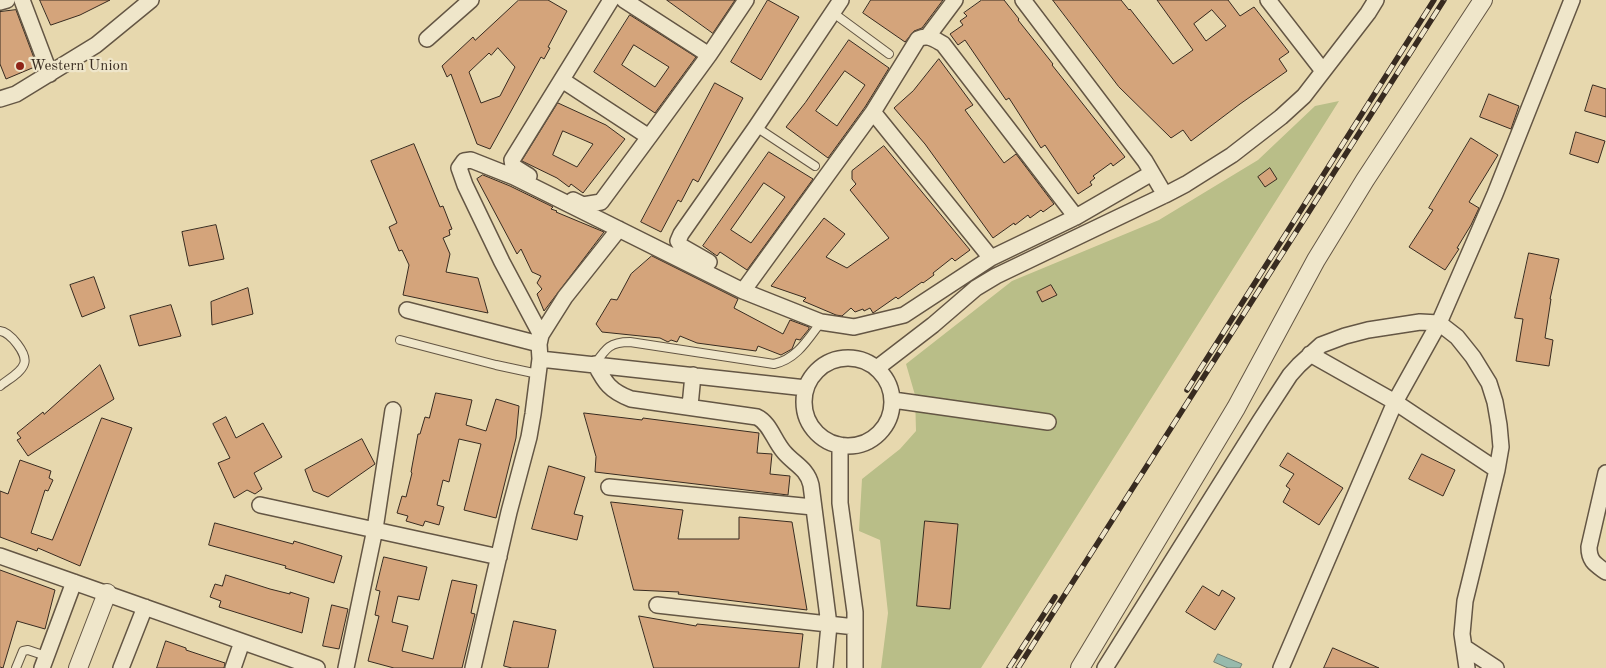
<!DOCTYPE html>
<style>
body{margin:0}
canvas{display:block;background:#e7d8ae}
</style>
<canvas width="1606" height="668"></canvas>
<script>
const g = document.querySelector('canvas').getContext('2d');
g.lineJoin = 'round';
function paint(path, color) { g.fillStyle = color; g.fill(path, 'evenodd'); }
function strokePath(path, color, width, dash) { g.strokeStyle = color; g.lineWidth = width; g.lineCap = dash ? 'butt' : 'round'; g.setLineDash(dash || []); g.stroke(path); }
function label(font, color, halo, rows, align = 'center') {
  g.font = font + ' "Old Standard TT",serif'; g.lineWidth = 4.5; g.setLineDash([]); g.textBaseline = 'middle'; g.strokeStyle = halo; g.fillStyle = color; for (const [text, x, y, turn = 0] of rows) {
    g.save(); g.translate(x, y); g.rotate((+turn || 0) * Math.PI / 180); g.textAlign = isNaN(turn) ? turn : align; if (halo) g.strokeText(text, 0, 0); g.fillText(text, 0, 0); g.restore();
  }
}
paint(new Path2D(`
 M1339 101 981 668H881L888 613 880 540 859 531 862 479 900 449 916 431 915 395 906 364 1012 281 1159 220 1258 160 1315 106Z`), '#b9be88');
const water = new Path2D(`
 M1218 654 1242 664 1240 668H1228L1214 662Z`);
paint(water, '#97baac');
strokePath(water, '#718174', 1);
const building = new Path2D(`
 M40 0H110L80 15 51 25Z
 M519 0H548L567 11 548 47 550 48 544 59 541 57 490 149 477 144 451 74 447 77 442 66 473 37 475 40ZM498 48 515 67 500 96 481 103 469 72 489 53 491 55Z
 M667 0H735L713 33Z
 M768 0 799 17 761 80 731 62Z
 M871 0H943L922 28 914 31 905 42 863 13Z
 M982 0H1004L1019 19 1018 20 1053 64 1052 65 1125 157 1113 166 1111 163 1093 176 1095 178 1090 182 1092 185 1078 194 1045 145 1041 148 1009 98 1006 100 965 40 958 45 950 34 963 25 960 21 967 16 964 13Z
 M1053 0H1121L1129 10 1130 9 1173 64 1193 50 1157 0H1228L1240 16 1254 7 1289 52 1279 59 1287 71 1240 104 1191 141 1183 130 1171 138 1119 87ZM1212 10 1226 26 1206 41 1194 24Z
 M16 10 37 66 6 79 0 64V12Z
 M630 15 696 57 655 113 594 72ZM634 45 669 67 655 87 622 65Z
 M849 40 889 68 865 107 828 158 786 127 805 103ZM845 71 865 85 837 126 816 111Z
 M939 59 973 105 965 110 1004 163 1016 154 1054 204 1043 212 1041 210 1030 218 1028 215 1015 225 1014 223 993 238 925 144 894 108 913 91Z
 M715 83 743 98 698 182 693 179 681 202 678 200 661 232 641 222Z
 M1593 85 1606 89V117L1585 111Z
 M1489 94 1519 106 1511 129 1480 117Z
 M558 103 606 125 625 139 583 193 571 184 569 187 557 178 522 161ZM563 131 593 144 577 167 553 155Z
 M1576 132 1605 141 1598 163 1570 154Z
 M1471 138 1498 155 1469 202 1479 208 1471 225 1457 248 1459 249 1445 270 1409 247 1433 210 1429 208Z
 M414 144 440 207 443 206 452 229 449 230 450 235 443 238 450 254 446 272 478 278 488 313 403 295 409 265 402 250 399 251 389 227 397 223 371 161Z
 M884 146 970 250 955 261 952 258 933 273 934 275 923 283 922 282 898 299 896 297 873 313 870 308 864 311 863 309 855 312 851 308 842 316 836 315 803 301 806 298 771 286 824 218 845 234 826 257 847 268 889 238 850 190 856 184 852 179V171Z
 M769 152 813 179 747 270 720 252 717 256 703 246ZM764 183 785 197 751 243 731 230Z
 M1270 168 1277 179 1265 187 1258 177Z
 M483 175 510 186 553 207 551 209 557 211 556 212 604 232 544 311 537 294 542 289 537 283 541 276 532 272 521 249 517 254 477 179Z
 M216 225 224 259 189 266 182 232Z
 M1529 253 1559 259 1550 299H1551L1545 338 1553 340 1549 366 1516 361 1523 319 1515 318Z
 M652 256 738 299 734 308 783 334 790 320 809 327V329L800 340 796 339 792 349 781 355 758 346 756 351 697 343 680 336 677 342 671 340 668 342 660 338 602 332 596 324 611 299 617 300 631 274Z
 M94 277 105 308 82 317 70 285Z
 M1051 285 1057 295 1042 302 1037 292Z
 M248 288 253 314 212 325 211 302Z
 M171 305 181 336 139 346 130 316Z
 M100 365 114 399 28 456 17 440 21 438 17 433 43 412 44 414Z
 M436 393 472 400 466 425 486 431 496 399 519 406 516 438 496 518 464 510 481 444 459 439 449 482 443 480 437 505 444 507 439 525 425 521 423 526 406 521 408 516 397 513 402 496 406 497 412 473 411 472 418 434H420L425 417 429 418Z
 M584 413 642 420 643 418 759 433 757 453 772 454 770 474 790 476 788 495 595 472 596 457Z
 M226 417 236 438 263 423 282 457 254 473 262 489 255 494 247 490 234 498 218 463 230 458 213 424Z
 M102 418 132 428 80 566 38 548 37 551 0 537V491L8 494 20 460 51 471 49 478 53 480 48 491 45 490 31 533 52 540Z
 M362 439 375 464 328 497 313 491 305 470Z
 M1288 453 1343 488 1319 525 1283 502 1290 489 1286 486 1294 474 1280 466Z
 M1422 454 1455 470 1443 496 1409 479Z
 M549 466 585 477 574 514 583 516 577 540 532 529Z
 M611 502 683 510 678 539H739V517L792 522 807 610 678 594 679 592 634 590Z
 M925 521 958 524 950 609 917 606Z
 M215 523 293 544 294 541 342 556 334 583 285 568 286 566 209 545Z
 M384 557 427 567 419 600 398 596 392 622 408 626 402 651 433 659 452 580 477 585 471 613 475 614 462 668H394L368 661 379 616 375 615 380 591 376 590Z
 M0 570 55 590 45 629 17 621 3 668 0 667Z
 M226 575 270 589 290 594V592L309 598 302 633 219 607 221 601 210 597 215 584 222 586Z
 M1203 586 1219 596 1222 590 1235 598 1215 630 1186 612Z
 M332 605 348 609 339 649 323 646Z
 M639 616 696 626 697 624 803 634 799 668H654Z
 M514 621 556 630 548 668H512L504 666Z
 M166 641 186 648V650L225 663 224 668H157Z
 M1333 648 1379 668H1324Z`);
paint(building, '#d4a47b');
strokePath(building, '#382b20', 1);
const service = new Path2D(`
 M832 12 889 54
 M756 127 815 166
 M0 331C10 332 28 354 24 364 21 373 7 380 0 386
 M400 340 496 365 538 374
 M595 364C606 348 610 342 630 342L774 364C797 359 808 339 821 322
 M16 668 23 651 28 650 46 656`);
const minor = new Path2D(`
 M22 0 50 74
 M624 0 709 55
 M1023 0 1145 161 1165 195
 M1268 0 1323 71
 M0 2 7 0
 M928 36 955 0
 M427 39 471 0
 M562 80 649 137 709 55 746 0
 M0 99 16 94 96 45 151 0
 M873 112 991 258
 M529 176 513 166 512 160 611 0
 M573 200 583 205 601 202 649 137
 M709 262 681 246 678 241 681 234 756 127 841 0
 M743 291 821 322 841 325 854 327 904 315 991 258 1076 217 1152 173
 M407 310 539 344
 M541 335 502 262 465 185 459 168 464 161 471 160 514 177 743 291 873 112 918 39C928 34 934 39 943 44L1076 217
 M1310 354 1395 402 1497 470
 M804 402a44 44 0 1 1 88 0a44 44 0 1 1-88 0Z
 M540 359 806 388
 M595 364C605 383 610 391 631 399L757 417C770 423 774 441 784 452 794 464 807 468 811 485L829 625 825 668
 M877 368 933 325 976 288 996 276 1165 195 1186 184 1232 155 1281 117 1304 96 1368 13 1376 0
 M893 400 1048 422
 M690 406 693 375
 M840 445V503L855 612V668
 M1606 473 1589 547C1589 561 1595 564 1606 572
 M609 487 813 507
 M260 505 499 557
 M0 556 317 668
 M657 605 855 627
 M1464 647 1496 668
 M42 668 74 582
 M121 668 145 607
 M233 668 242 642
 M346 668 375 529 393 410
 M473 668 509 512 529 437 533 414 540 359 539 344 541 335 565 297 619 229
 M1105 668 1260 421 1290 375 1299 365 1321 345 1345 336 1368 330 1420 322 1439 323 1457 337 1473 357 1489 383 1495 402 1499 425 1501 447 1497 470 1465 601 1462 634 1467 668
 M1281 668 1395 402 1439 323 1495 194 1572 0`);
const tertiary = new Path2D(`
 M78 668 107 593
 M1080 668 1236 408 1316 260 1365 180 1483 0`);
strokePath(service, '#645644', 10);
strokePath(minor, '#645644', 18);
strokePath(tertiary, '#645644', 20);
strokePath(service, '#efe6ca', 8);
strokePath(minor, '#efe6ca', 15);
strokePath(tertiary, '#efe6ca', 18);
const rail = new Path2D(`
 M1187 390 1434 0
 M1009 668 1055 597
 M1018 668 1444 0`);
strokePath(rail, '#382b20', 5.5);
strokePath(rail, '#efe6ca', 4, [11]);
for (const [x, y, r, color] of [
 [20,66,5,"#8f2418"]
]) { const dot = new Path2D(); dot.arc(x, y, r, 0, 2 * Math.PI); g.fillStyle = color; g.fill(dot); strokePath(dot, '#efe6ca', 2); }
label('15px', '#382b20', '#efe6ca', [
 ["Western Union",30,66]
], 'left');
</script>
